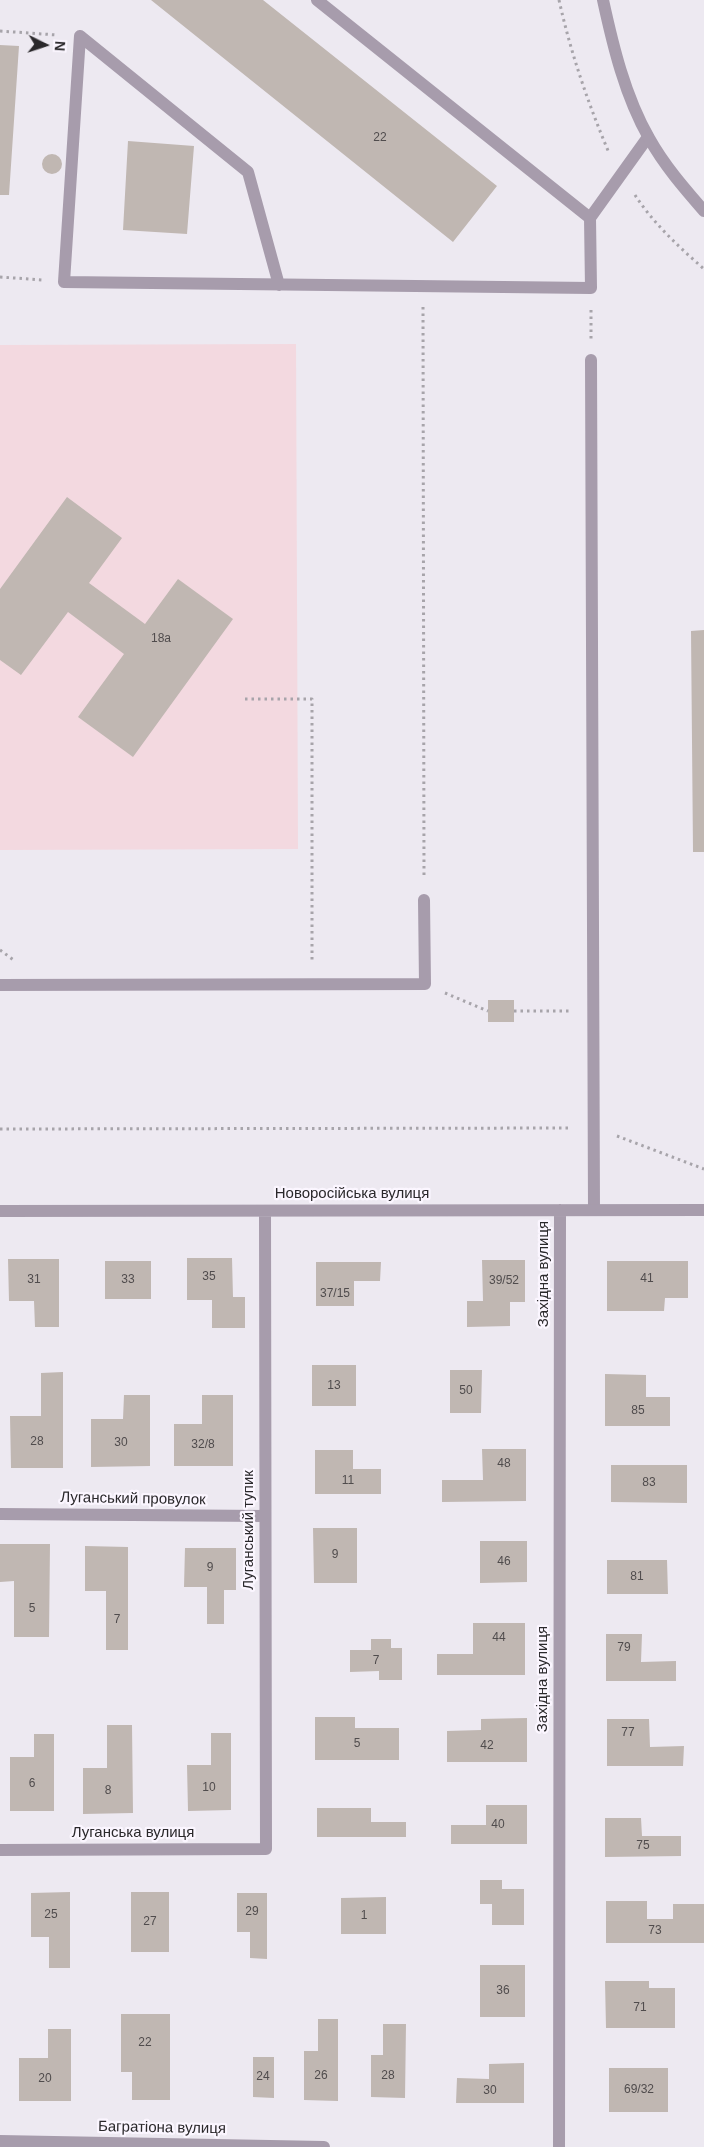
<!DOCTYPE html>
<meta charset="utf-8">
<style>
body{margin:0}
#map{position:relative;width:704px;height:2147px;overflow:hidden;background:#ede9f1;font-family:Helvetica,sans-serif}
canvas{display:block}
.north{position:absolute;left:20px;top:20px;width:50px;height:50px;-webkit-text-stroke:4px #fbf6ff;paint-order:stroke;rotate:94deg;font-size:14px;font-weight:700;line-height:20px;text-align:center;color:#2a282b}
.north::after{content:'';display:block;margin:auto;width:18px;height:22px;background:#2a282b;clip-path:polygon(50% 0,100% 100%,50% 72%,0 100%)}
</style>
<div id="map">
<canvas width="704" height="2147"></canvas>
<div class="north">N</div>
</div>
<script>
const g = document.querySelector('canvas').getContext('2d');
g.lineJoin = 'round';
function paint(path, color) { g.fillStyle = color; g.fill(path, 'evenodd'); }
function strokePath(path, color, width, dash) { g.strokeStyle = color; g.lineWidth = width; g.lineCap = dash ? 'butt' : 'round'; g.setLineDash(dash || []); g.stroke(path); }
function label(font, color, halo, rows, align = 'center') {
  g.font = font + ' Helvetica,sans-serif'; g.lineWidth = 4.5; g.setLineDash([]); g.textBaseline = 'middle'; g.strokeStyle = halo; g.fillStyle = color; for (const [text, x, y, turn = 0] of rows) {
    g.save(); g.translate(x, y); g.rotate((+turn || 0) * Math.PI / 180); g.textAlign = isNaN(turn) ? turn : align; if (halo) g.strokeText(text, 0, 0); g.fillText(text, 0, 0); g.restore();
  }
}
paint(new Path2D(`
 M296 344 298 849 0 850V345Z`), '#f3d9e0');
paint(new Path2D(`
 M151 0H263L497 186 453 242Z
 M0 45 19 46 9 195H0Z
 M128 141 194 146 187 234 123 230Z
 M42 164a10 10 0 1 1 20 0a10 10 0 1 1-20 0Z
 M67 497 122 538 89 583 145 624 178 579 233 619 133 757 78 717 124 654 68 612 21 675 0 660V589Z
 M704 630V852H693L691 631Z
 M488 1000H514V1022H488Z
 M187 1258H232L233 1297H245V1328H212V1300H187Z
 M8 1259H59V1327H35L34 1301H9Z
 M482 1260H525V1302H510V1326L467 1327V1301H483Z
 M105 1261H151V1299H105Z
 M607 1261H688V1298H665L664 1311H607Z
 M316 1262H381L380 1281H354V1306H316Z
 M312 1365H356V1406H312Z
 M450 1370H482L481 1413H450Z
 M63 1372V1468H11L10 1416H41V1373Z
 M605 1374 646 1375V1397H670V1426H605Z
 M124 1395H150V1466L91 1467V1419H123Z
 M202 1395H233V1466H174V1424H202Z
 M482 1449H526V1501L442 1502V1480H483Z
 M315 1450H353V1469H381V1494H315Z
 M611 1465H687V1503L611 1502Z
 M313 1528H357V1583H314Z
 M480 1541H527V1582L480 1583Z
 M0 1544H50L49 1637H14V1581L0 1582Z
 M85 1546 128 1547V1650H106V1591H85Z
 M185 1548H236V1590H224V1624H207V1587H184Z
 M607 1560H667L668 1594H607Z
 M473 1623H525V1675H437V1654H473Z
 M606 1634H642L641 1662 676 1661V1681H606Z
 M371 1639H391V1648H402V1680H379V1671L350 1672V1650H371Z
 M315 1717H355V1728H399V1760H315Z
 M527 1718V1762H447V1731L481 1730V1719Z
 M607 1719H649L650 1747 684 1746 683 1766H607Z
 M107 1725H132L133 1813 83 1814V1768H107Z
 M211 1733H231V1810L188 1811 187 1765H211Z
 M34 1734H54V1811H10V1757H34Z
 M486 1805H527V1844H451V1825H486Z
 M317 1808H371V1822H406V1837H317Z
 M605 1818H641L642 1836H681V1856L605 1857Z
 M480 1880H502V1889H524V1925H492V1904H480Z
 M70 1892V1968H49V1937H31V1893Z
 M131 1892H169V1952H131Z
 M237 1893H267V1959L250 1958V1932H237Z
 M386 1897V1934H341V1898Z
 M606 1901H647V1919H673V1904H704V1943H606Z
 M480 1965H525V2017H480Z
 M605 1981H649V1988H675V2028H606Z
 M121 2014H170V2100H132V2072H121Z
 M318 2019H338V2101L304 2100V2051H318Z
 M383 2024H406L405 2098 371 2097V2055H383Z
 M48 2029H71V2101H19V2058H48Z
 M253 2057H274V2098L253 2097Z
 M524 2063V2103H456L457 2078 489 2079V2064Z
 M609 2068H668V2112H609Z`), '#c0b7b2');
strokePath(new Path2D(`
 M559 0C571 54 588 103 609 153
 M0 31 57 35
 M635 195C653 223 679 247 704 269
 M0 277 43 280
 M423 307 424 878
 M591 310V339
 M245 699H312V961
 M0 950 15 961
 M445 993 488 1011
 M514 1011H572
 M0 1129 572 1128
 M617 1136 704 1169`), '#a7a4aa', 3, [2.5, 4]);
strokePath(new Path2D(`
 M317 0 590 218
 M80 36 64 282 591 288 590 218 648 137
 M80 36 248 172 279 285
 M591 360 594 1210
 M0 985 425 984 424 900`), '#a79cac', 12);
strokePath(new Path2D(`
 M603 0C613 46 625 96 649 138 664 165 684 188 704 211
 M0 1211 704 1210
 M0 1514 265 1516
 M0 1850 266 1849 265 1211
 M0 2141 324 2147
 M559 2147 560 1210`), '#a79cac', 12);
label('12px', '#504c4d', null, [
 ["22",380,138],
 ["18а",161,639],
 ["35",209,1277],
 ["41",647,1279],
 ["31",34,1280],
 ["33",128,1280],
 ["39/52",504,1281],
 ["37/15",335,1294],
 ["13",334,1386],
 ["50",466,1391],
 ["85",638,1411],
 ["28",37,1442],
 ["30",121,1443],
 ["32/8",203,1445],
 ["48",504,1464],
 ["11",348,1481],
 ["83",649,1483],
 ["9",335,1555],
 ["46",504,1562],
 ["9",210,1568],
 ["81",637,1577],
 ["5",32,1609],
 ["7",117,1620],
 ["44",499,1638],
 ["79",624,1648],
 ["7",376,1661],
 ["77",628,1733],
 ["5",357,1744],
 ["42",487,1746],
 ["6",32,1784],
 ["10",209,1788],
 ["8",108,1791],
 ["40",498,1825],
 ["75",643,1846],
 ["29",252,1912],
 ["25",51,1915],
 ["1",364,1916],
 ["27",150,1922],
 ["73",655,1931],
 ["36",503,1991],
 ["71",640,2008],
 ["22",145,2043],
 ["26",321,2076],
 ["28",388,2076],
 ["24",263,2077],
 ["20",45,2079],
 ["69/32",639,2090],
 ["30",490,2091]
]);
label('15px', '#2a282b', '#fbf6ff', [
 ["Новоросійська вулиця",352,1194],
 ["Західна вулиця",544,1274,-90],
 ["Луганський провулок",133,1499,1],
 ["Луганський тупик",249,1530,-90],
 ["Західна вулиця",543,1679,-90],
 ["Луганська вулиця",133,1833],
 ["Багратіона вулиця",162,2128,1]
]);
</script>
